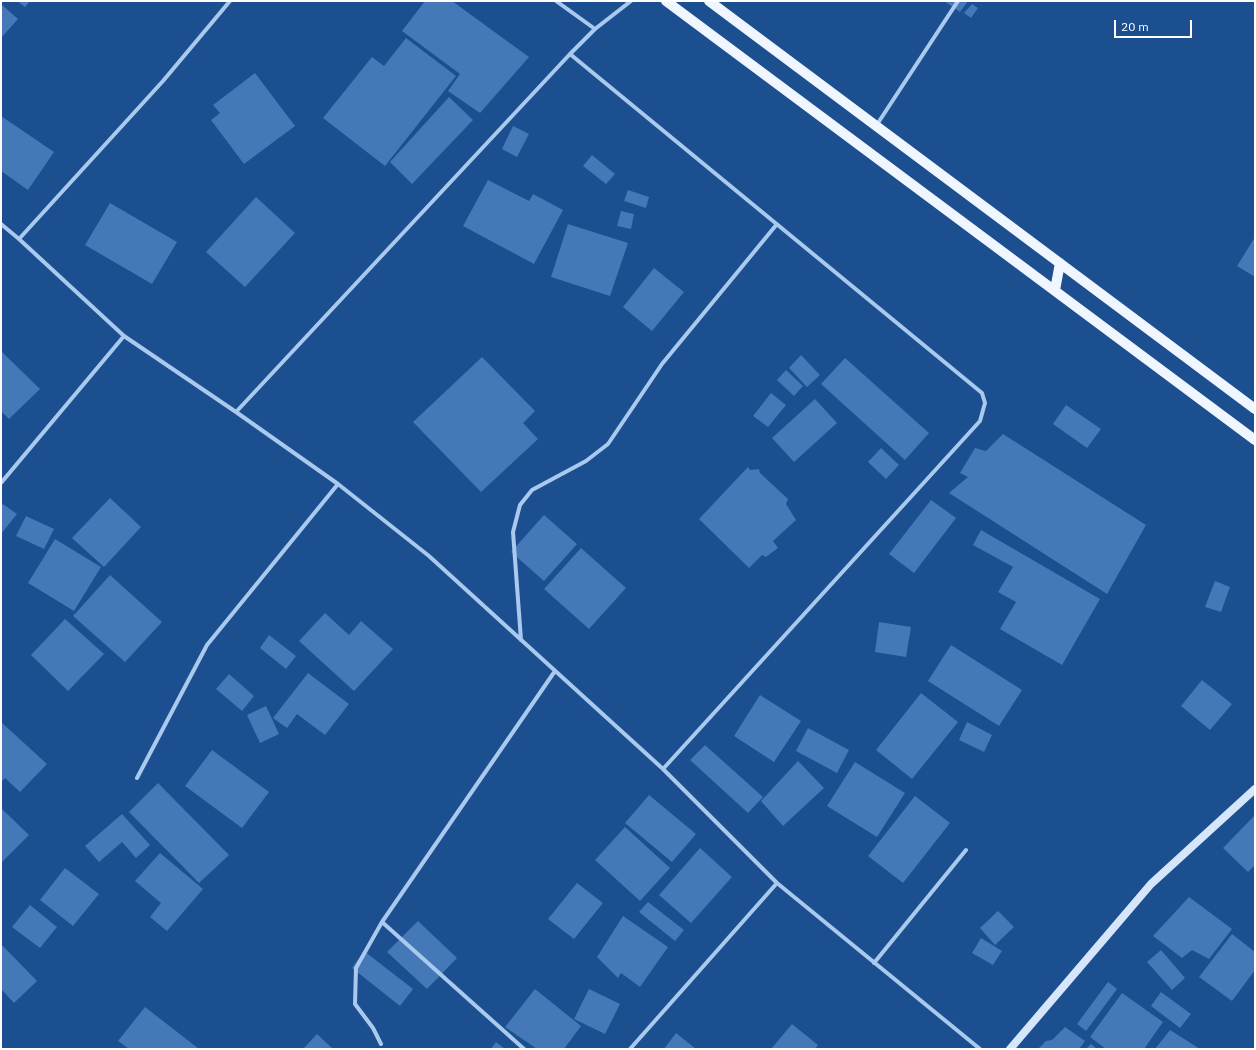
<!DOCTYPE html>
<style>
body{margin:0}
#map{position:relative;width:1256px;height:1050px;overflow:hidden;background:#1b4f8f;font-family:"IBM Plex Sans",sans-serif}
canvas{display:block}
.frame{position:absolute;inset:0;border:2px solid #fff;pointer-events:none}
.scale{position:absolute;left:1114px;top:20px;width:78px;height:18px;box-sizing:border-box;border:2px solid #fff;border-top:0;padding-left:5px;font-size:12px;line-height:14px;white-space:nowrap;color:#fff;-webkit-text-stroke:3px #1b4f8f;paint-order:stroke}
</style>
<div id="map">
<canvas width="1256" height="1050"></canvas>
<div class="frame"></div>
<div class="scale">20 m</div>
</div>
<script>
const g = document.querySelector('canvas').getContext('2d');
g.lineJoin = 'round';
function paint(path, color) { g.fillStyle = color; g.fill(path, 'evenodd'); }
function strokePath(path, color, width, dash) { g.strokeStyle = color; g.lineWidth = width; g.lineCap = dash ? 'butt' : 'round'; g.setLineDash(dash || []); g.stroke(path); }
paint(new Path2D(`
 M17 1H30L25 7Z
 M425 1H452L529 57 480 113 448 91 460 74 402 31Z
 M944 1H968L960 12Z
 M1 4 18 19 1 38Z
 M972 4 978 8 971 18 964 13Z
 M406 38 456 76 385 166 323 118 372 57 384 66Z
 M255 73 295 126 244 164 211 120 220 113 213 105Z
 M449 97 473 120 412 184 390 162Z
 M1 116 54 152 28 190 1 171Z
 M513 126 529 134 517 157 502 149Z
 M592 155 615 174 606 184 583 166Z
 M488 180 529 201 533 194 563 210 534 264 463 226Z
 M628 190 649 197 646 208 624 201Z
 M256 197 295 233 245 287 206 252Z
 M110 203 177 242 152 284 85 245Z
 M621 211 634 214 631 229 617 226Z
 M568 224 628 243 610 296 551 277Z
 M1255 237V277L1237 266Z
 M654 268 684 292 652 331 623 307Z
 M1 351 40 389 9 419 1 411Z
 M801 355 820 375 807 387 789 368Z
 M482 357 535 411 523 423 538 439 481 492 413 422Z
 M845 358 929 433 905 460 821 384Z
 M786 370 803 386 794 396 777 380Z
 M771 393 786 405 768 427 753 416Z
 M815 399 837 423 794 462 772 438Z
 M1066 405 1101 429 1087 448 1053 424Z
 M1003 434 1146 525 1107 594 949 493 968 477 960 473 975 448 986 451Z
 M881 448 899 465 886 479 868 462Z
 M748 467 750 470 759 469 760 473 788 499 786 504 796 520 773 541 778 548 766 557 762 555 749 568 699 519Z
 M110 498 141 527 104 567 72 538Z
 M931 500 956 518 914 573 889 554Z
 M3 504 17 514 1 534V507Z
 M544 515 577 544 544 581 511 552Z
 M26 516 54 529 44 549 16 536Z
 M981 530 1100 599 1062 665 1000 629 1016 602 998 592 1013 567 973 545Z
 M55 539 101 567 74 611 28 583Z
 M581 548 626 588 589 629 544 589Z
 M110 575 162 622 125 662 73 616Z
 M1215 581 1230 587 1221 612 1205 607Z
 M325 613 349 635 361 621 393 649 354 691 299 641Z
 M65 619 104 654 68 691 31 655Z
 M879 622 911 627 906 657 875 652Z
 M269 635 296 656 286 669 260 648Z
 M951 645 1022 690 999 726 928 681Z
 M308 673 349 704 325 735 297 714 287 728 273 718Z
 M229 674 254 696 242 711 216 689Z
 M1202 680 1232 704 1210 730 1181 706Z
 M921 693 958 722 912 779 876 750Z
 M760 695 801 721 774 762 734 736Z
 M266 706 279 734 260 743 247 715Z
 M1 722 47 764 20 792 5 778 1 782Z
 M967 722 992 735 984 752 959 740Z
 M808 728 849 750 837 773 796 751Z
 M705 745 763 797 748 813 690 760Z
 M212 750 269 792 242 828 185 786Z
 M798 761 824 788 783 826 761 801Z
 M855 762 905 793 877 837 827 806Z
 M158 783 229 855 199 883 129 812Z
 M649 795 696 834 672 862 625 823Z
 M915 796 950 823 903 883 868 856Z
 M1 808 29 835 1 863Z
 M122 814 150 845 136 858 122 842 99 862 85 846Z
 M1255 815V865L1248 872 1223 848Z
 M625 827 670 868 640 901 595 860Z
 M700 848 732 877 691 923 659 895Z
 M160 853 203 889 167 931 150 917 161 903 135 881Z
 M65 868 99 894 73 926 40 900Z
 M577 883 603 903 574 939 548 919Z
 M1189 897 1232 929 1209 959 1192 950 1182 958 1153 936Z
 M648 902 684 930 675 941 639 912Z
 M30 905 57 927 40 948 12 927Z
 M998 911 1014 927 995 945 980 928Z
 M623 916 668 947 640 987 621 973 618 978 597 957Z
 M418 921 457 958 427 989 387 952Z
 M1232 934 1255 952V970L1232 1001 1199 977Z
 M981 938 1002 951 993 965 972 953Z
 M1 944 37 981 14 1003 1 989Z
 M1161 950 1185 978 1172 990 1147 962Z
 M364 951 413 989 400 1006 352 968Z
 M1108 982 1117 989 1086 1031 1077 1024Z
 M535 989 581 1026 564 1049H537L505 1027Z
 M589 989 620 1004 605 1034 574 1019Z
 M1161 992 1191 1014 1180 1028 1151 1006Z
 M1122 993 1163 1022 1144 1049H1106L1090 1037Z
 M145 1007 199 1049H129L118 1041Z
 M792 1024 818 1045 815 1049H771Z
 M1065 1027 1085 1041 1079 1049H1038L1046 1041 1052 1040Z
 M1170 1030 1200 1049H1155Z
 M676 1033 696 1049H664Z
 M317 1034 333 1049H303Z
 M496 1042 505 1049H491Z
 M1091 1044 1097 1049H1086Z`), '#4478b7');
strokePath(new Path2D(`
 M556 1 595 29
 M570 54 982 393 985 403 980 421 663 769
 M876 126 958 1
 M1 224 19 239 124 336 236 412 338 484 429 556 663 769 777 883 980 1049
 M19 239 163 81 230 1
 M236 412 570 54 595 29 631 1
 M1 483 124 336
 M521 640 513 532 520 505 532 490 586 461 608 444 662 364 777 224
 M137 778 207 645 338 484
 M382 922 524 1049
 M874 963 966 850
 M381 1044 373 1028 355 1004 356 968 382 922 555 671
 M630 1049 777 883`), '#a9c9ee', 4);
strokePath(new Path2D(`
 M1010 1049 1151 884 1255 789`), '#d6e6fa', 8);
strokePath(new Path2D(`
 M666 1 1255 440
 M709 1 1255 409
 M1055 290 1060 263`), '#f0f6ff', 10);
</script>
